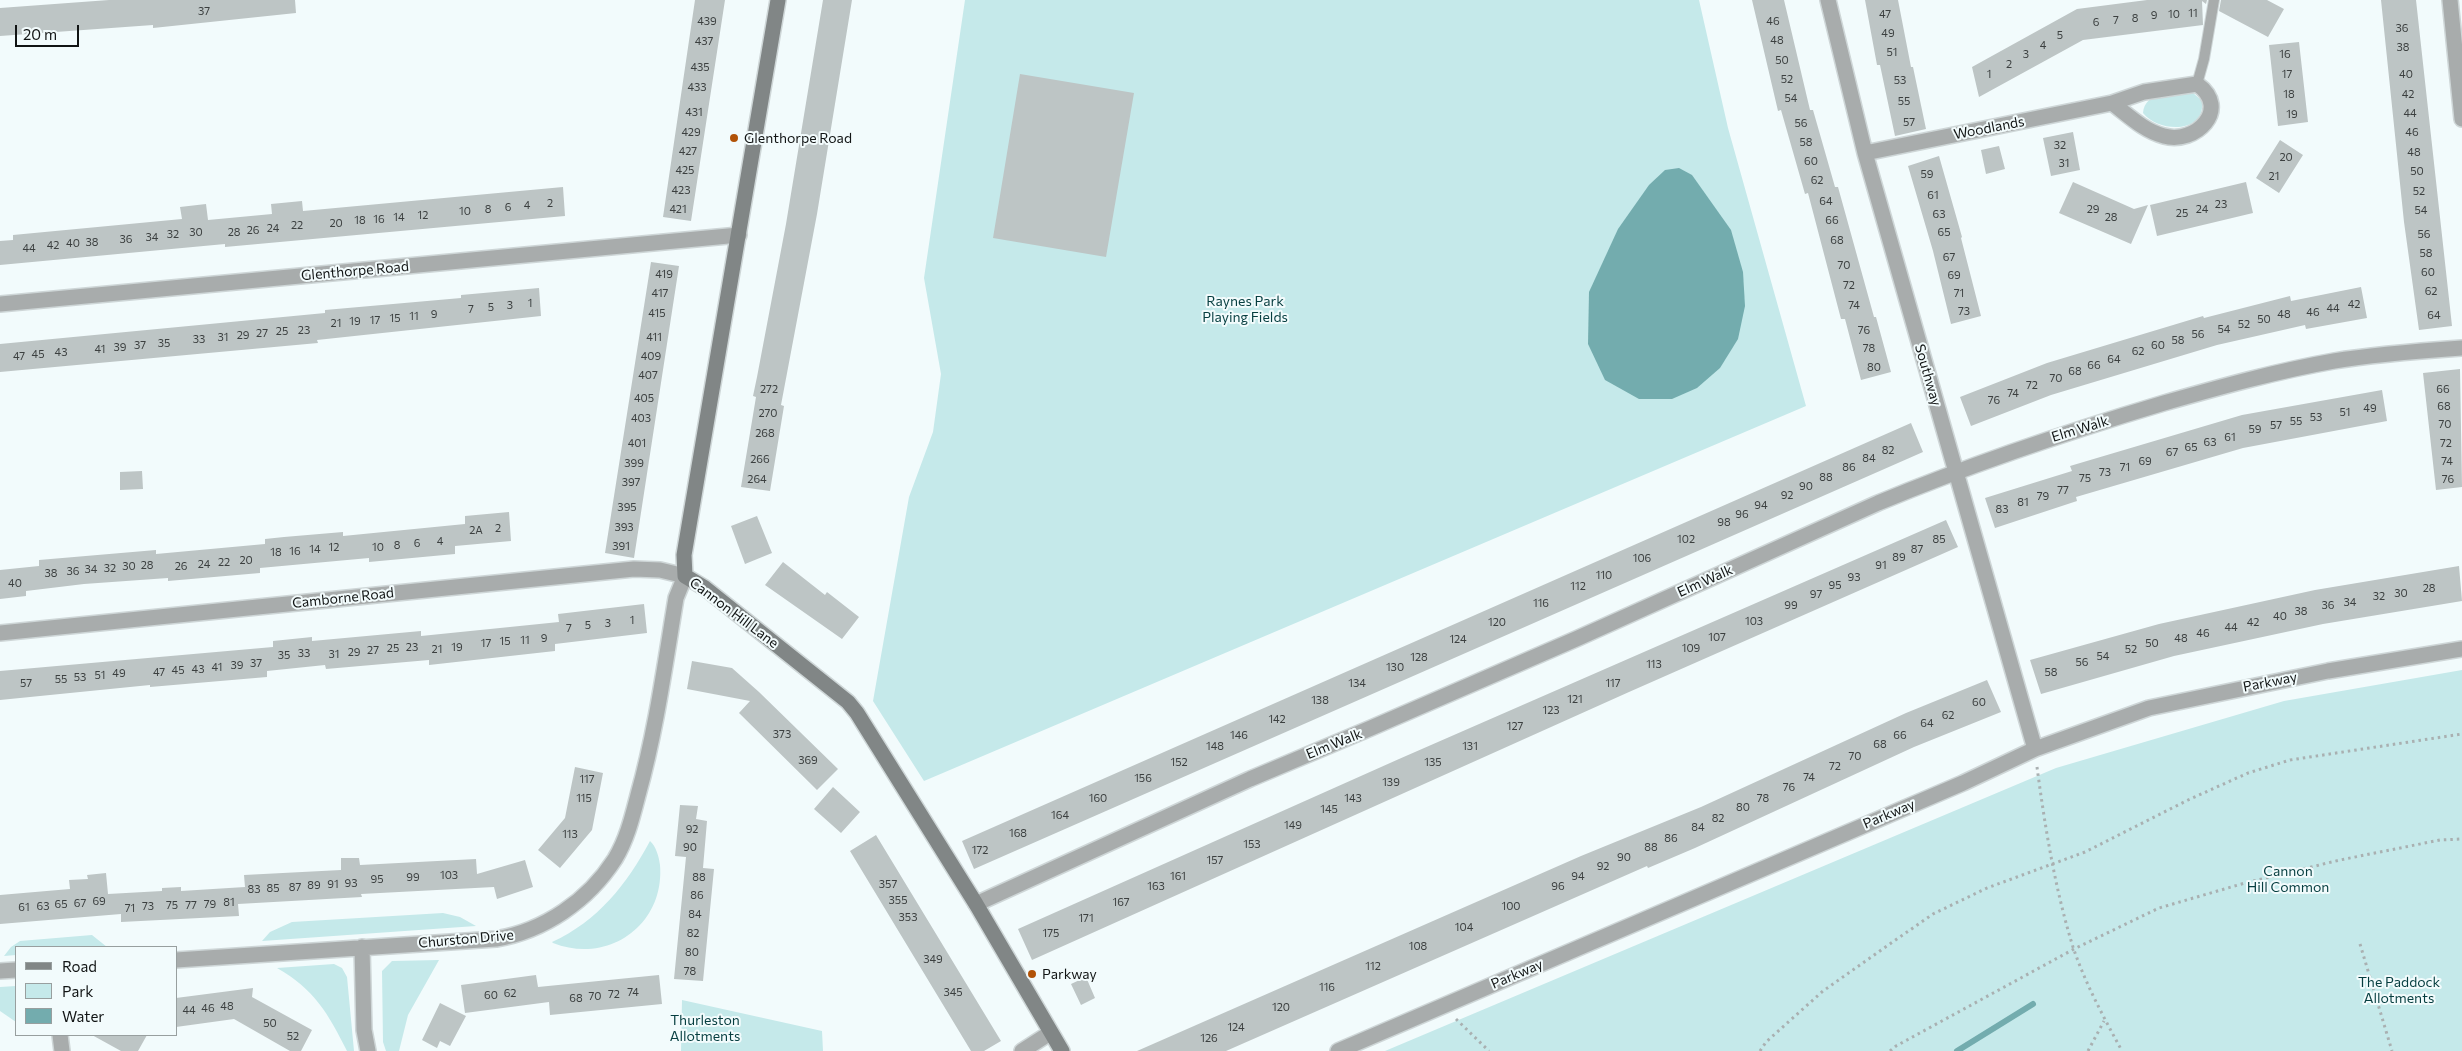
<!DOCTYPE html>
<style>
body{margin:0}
#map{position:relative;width:2462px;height:1051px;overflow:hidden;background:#f2fbfc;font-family:Commissioner,sans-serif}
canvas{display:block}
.legend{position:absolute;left:15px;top:946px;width:162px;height:90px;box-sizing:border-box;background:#f2fbfc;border:1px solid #989f9f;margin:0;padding:6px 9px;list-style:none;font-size:15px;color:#111414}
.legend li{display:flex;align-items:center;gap:10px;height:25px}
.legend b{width:25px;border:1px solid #989f9f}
.scale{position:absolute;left:15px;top:25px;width:64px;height:22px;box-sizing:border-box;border:2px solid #111414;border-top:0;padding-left:6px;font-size:15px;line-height:18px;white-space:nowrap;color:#111414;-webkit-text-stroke:4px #f2fbfc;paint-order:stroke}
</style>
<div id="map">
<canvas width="2462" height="1051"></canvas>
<ul class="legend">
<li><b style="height:6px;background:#818686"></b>Road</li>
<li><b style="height:14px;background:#c5e9ea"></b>Park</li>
<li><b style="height:14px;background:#73acae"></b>Water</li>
</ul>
<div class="scale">20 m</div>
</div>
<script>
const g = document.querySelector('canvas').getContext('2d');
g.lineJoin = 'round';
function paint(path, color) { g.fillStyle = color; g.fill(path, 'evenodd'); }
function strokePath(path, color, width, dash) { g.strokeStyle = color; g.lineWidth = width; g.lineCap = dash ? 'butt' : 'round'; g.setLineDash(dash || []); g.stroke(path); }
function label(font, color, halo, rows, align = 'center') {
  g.font = font + ' Commissioner,sans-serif'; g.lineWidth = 4; g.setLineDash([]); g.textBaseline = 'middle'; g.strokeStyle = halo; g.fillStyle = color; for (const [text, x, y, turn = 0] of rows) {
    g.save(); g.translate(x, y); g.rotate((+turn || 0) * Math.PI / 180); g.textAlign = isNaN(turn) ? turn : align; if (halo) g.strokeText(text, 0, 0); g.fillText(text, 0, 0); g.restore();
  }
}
paint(new Path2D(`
 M965 0H1699L1728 128 1806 406 924 781 873 701 909 497 933 432 941 374 924 278Z
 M2190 90 2202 101C2206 134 2159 133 2143 113 2145 91 2173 93 2190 90Z
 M2462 670V1051H1385L2056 768 2284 701Z
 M650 841C656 846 659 857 660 865 665 925 608 965 553 943L552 942C598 921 627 884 650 841Z
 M443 913 460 917 476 926 262 941 270 932 292 922Z
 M92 935 107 947H16V955L4 956 11 947 20 941Z
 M439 960 408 1015 399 1051H386L383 1042 382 971 392 961Z
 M334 964 342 968 347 977 354 1051H347C328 1013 314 989 277 968Z
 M16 986V1022L0 1011V987Z
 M682 1000 822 1031 823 1051H681Z`), '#c5e9ea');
paint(new Path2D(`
 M1679 168 1692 175 1731 230 1743 272 1745 306 1738 339 1720 368 1697 388 1672 399H1639L1605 380 1588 344 1589 292 1618 229 1649 185 1665 170Z`), '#73acae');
strokePath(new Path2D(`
 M1957 1051 2033 1004`), '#73acae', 6);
paint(new Path2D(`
 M109 0H295L296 13 153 28V25L0 36V8Z
 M695 0H725L691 221 663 217Z
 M823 0H852L817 214 781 405 784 406 770 491 741 487 756 397 753 396 757 377 786 224Z
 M1752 0H1784L1810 110H1813L1835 187H1838L1874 317H1876L1891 372 1861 380 1845 319H1841L1808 193 1805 194 1781 110 1778 111Z
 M1865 0H1898L1911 67H1913L1926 129 1895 136 1880 65H1877Z
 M2147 0H2207L2206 4 2202 1 2203 25 2083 40 1979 97 1972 67 2077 9Z
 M2221 0H2267L2284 9 2268 37 2219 11Z
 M2381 0H2416L2452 326 2419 330 2404 222Z
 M2299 42 2308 122 2278 126 2269 45Z
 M1020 74 1134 93 1106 257 993 238Z
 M2073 132 2080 170 2051 176 2043 138Z
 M2280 140 2303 155 2279 193 2256 178Z
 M1999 146 2005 169 1986 174 1981 150Z
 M1939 156 1962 237 1961 238 1981 316 1951 324 1933 251 1908 166Z
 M2073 182 2134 209 2148 205 2131 244 2059 213Z
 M2246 182 2253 213 2157 236 2150 205Z
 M563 187 565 216 225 247V244L0 265V241L13 240V235L182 219 180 207 206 204 208 220 272 214 271 204 302 201 303 211Z
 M651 262 679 266 634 558 605 553Z
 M2361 287 2367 318 2306 329 2305 325 2217 345 2051 395 1971 426 1960 397 2047 363 2203 316 2204 318 2290 296 2291 301Z
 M539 288 541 316 317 340 318 343 0 372V344L325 313V310L461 298V295Z
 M2460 369 2462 487 2436 490 2423 373Z
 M2382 390 2387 421 2243 448 2076 497 2077 501 1995 528 1985 498 2072 471 2070 466 2242 415Z
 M1911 423 1923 452 974 869 962 841Z
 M142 471 143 489 120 490V472Z
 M509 512 511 541 455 546V554L369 562V558L260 568V573L168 581V578L84 584 26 591V596L0 599V570L39 566V560L156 550V554L265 544V539L284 537 343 532V536L465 524V516Z
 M757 516 772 553 745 564 731 526Z
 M1946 520 1958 547 1629 692 1032 960 1018 929 1399 759Z
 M783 562 825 595 827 592 859 617 842 639 765 585Z
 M2459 566 2462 601 2323 624 2174 656 2041 694 2030 660 2159 624 2315 590Z
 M644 604 647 633 555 644V651L429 665V660L326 669 325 665 267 671V677L150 687V685L0 700V671L273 647V641L312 637V641L421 631V636L559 622 558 614Z
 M692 661 732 668 759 692 838 769 817 790 739 713 750 701 687 689Z
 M1987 680 2001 712 1914 747 1695 848 1648 868 1647 866 1226 1051H1137L1581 856 1701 807 1906 713Z
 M575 767 603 773 592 830 560 868 538 850 565 818Z
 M833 787 860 812 841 833 814 809Z
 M680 805 698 806 696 819 707 821 703 868 714 869 703 981 674 979 686 857 675 856Z
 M876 835 1001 1041 984 1051H971L850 851Z
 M341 858H359L360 865 476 859 477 874 525 860 533 887 497 899 494 887 361 894 362 897 238 904 239 916 121 922V914L0 924V895L70 889 69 880 88 879 87 875 106 873 108 894 162 891V888L181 887V891L245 887 244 875 341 870Z
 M536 975 538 987 659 975 662 1004 550 1015 549 1002 465 1013 461 985Z
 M1086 977 1095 998 1081 1005 1071 984Z
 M253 988 252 997 312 1030 301 1051H290L234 1019 176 1027V998Z
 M440 1003 466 1016 450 1046 440 1041 437 1048 422 1040Z
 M92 1035H147L138 1051H121Z`), '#bdc5c5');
const lane = new Path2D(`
 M2197 84 2204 59 2214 0`);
const street = new Path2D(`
 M1828 0 1865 153 2035 749
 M2450 0 2462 119
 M2197 84C2232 109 2195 145 2164 136 2144 131 2128 115 2112 103L2144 92Z
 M1865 153 2112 103
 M0 304 739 235
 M0 633 634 569 660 570 685 576 676 598C665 664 656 731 638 795 632 818 627 839 615 859 588 901 544 931 496 939L176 960
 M976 904 1250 779 1371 728 1576 639 1878 503C1972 464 2067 432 2164 403 2220 387 2277 371 2334 361 2376 354 2419 351 2462 348
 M362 947 364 1030 368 1051
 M0 971 16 970
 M60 1035 62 1051
 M1022 1051 1050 1033
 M1338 1051 1963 783 2035 749 2149 708 2328 671 2462 649`);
const secondary = new Path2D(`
 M778 0 684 555 685 576 705 588 848 702 857 713 976 904 1062 1051`);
strokePath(lane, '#ced6d7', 12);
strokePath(street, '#ced6d7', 18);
strokePath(secondary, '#ced6d7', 18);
strokePath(new Path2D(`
 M2037 767C2045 827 2055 889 2073 947 2085 983 2104 1018 2122 1051
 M2360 944 2392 1051
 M1456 1019 1489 1051
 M1760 1051 1766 1042 1823 991 1884 948 1933 914 1987 888 2085 852 2188 800 2248 773 2290 760 2462 734
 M1890 1051 1896 1046 2074 949 2159 908 2245 883 2340 860 2440 840 2462 839
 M2088 1051 2104 1021`), '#a9b0b1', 3, [2.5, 4]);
strokePath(lane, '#a8acac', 10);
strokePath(street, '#a8acac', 15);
strokePath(secondary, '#818686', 15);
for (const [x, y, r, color] of [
 [734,138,5,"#b15207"],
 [1032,974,5,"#b15207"]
]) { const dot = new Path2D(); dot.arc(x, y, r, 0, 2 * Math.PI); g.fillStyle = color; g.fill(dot); strokePath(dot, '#f2fbfc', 2); }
label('11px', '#3c4040', null, [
 ["37",204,11],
 ["11",2193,13],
 ["47",1885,14],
 ["10",2174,14],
 ["9",2154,15],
 ["8",2135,18],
 ["7",2116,20],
 ["439",707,21],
 ["46",1773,21],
 ["6",2096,22],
 ["36",2402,28],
 ["49",1888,33],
 ["5",2060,35],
 ["48",1777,40],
 ["437",704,41],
 ["4",2043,45],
 ["38",2403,47],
 ["51",1892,52],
 ["3",2026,54],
 ["16",2285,54],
 ["50",1782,60],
 ["2",2009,64],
 ["435",700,67],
 ["1",1989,74],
 ["17",2287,74],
 ["40",2406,74],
 ["52",1787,79],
 ["53",1900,80],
 ["433",697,87],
 ["18",2289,94],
 ["42",2408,94],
 ["54",1791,98],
 ["55",1904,101],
 ["431",694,112],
 ["44",2410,113],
 ["19",2292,114],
 ["57",1909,122],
 ["56",1801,123],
 ["429",691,132],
 ["46",2412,132],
 ["58",1806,142],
 ["32",2060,145],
 ["427",688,151],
 ["48",2414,152],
 ["20",2286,157],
 ["60",1811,161],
 ["31",2064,163],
 ["425",685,170],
 ["50",2417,171],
 ["59",1927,174],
 ["21",2274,176],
 ["62",1817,180],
 ["423",681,190],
 ["52",2419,191],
 ["61",1933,195],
 ["64",1826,201],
 ["2",550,203],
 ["23",2221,204],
 ["4",527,205],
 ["6",508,207],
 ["8",488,209],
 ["421",678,209],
 ["29",2093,209],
 ["24",2202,209],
 ["54",2421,210],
 ["10",465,211],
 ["25",2182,213],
 ["63",1939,214],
 ["12",423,215],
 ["14",399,217],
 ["28",2111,217],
 ["16",379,219],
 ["18",360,220],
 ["66",1832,220],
 ["20",336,223],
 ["22",297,225],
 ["24",273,228],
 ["26",253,230],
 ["30",196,232],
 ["28",234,232],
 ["65",1944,232],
 ["32",173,234],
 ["56",2424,234],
 ["34",152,237],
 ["36",126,239],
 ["68",1837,240],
 ["38",92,242],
 ["40",73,243],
 ["42",53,245],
 ["44",29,248],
 ["58",2426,253],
 ["67",1949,257],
 ["70",1844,265],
 ["60",2428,272],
 ["419",664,274],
 ["69",1954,275],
 ["72",1849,285],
 ["62",2431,291],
 ["417",660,293],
 ["71",1959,293],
 ["1",530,303],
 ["42",2354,304],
 ["3",510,305],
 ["74",1854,305],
 ["5",491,307],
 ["44",2333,308],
 ["7",471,309],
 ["73",1964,311],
 ["46",2313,312],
 ["415",657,313],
 ["9",434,314],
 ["48",2284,314],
 ["64",2434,315],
 ["11",414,316],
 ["15",395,318],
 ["50",2264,319],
 ["17",375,320],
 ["19",355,321],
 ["21",336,323],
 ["52",2244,324],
 ["54",2224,329],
 ["23",304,330],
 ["76",1864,330],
 ["25",282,331],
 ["27",262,333],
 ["56",2198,334],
 ["29",243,335],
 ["31",223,337],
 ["411",654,337],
 ["33",199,339],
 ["58",2178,340],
 ["35",164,343],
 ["37",140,345],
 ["60",2158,345],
 ["39",120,347],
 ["78",1869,348],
 ["41",100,349],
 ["62",2138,351],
 ["43",61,352],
 ["45",38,354],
 ["47",19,356],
 ["409",651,356],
 ["64",2114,359],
 ["66",2094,365],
 ["80",1874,367],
 ["68",2075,371],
 ["407",648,375],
 ["70",2056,378],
 ["72",2032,385],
 ["272",769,389],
 ["66",2443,389],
 ["74",2013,393],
 ["405",644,398],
 ["76",1994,400],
 ["68",2444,406],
 ["49",2370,408],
 ["51",2345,412],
 ["270",768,413],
 ["53",2316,417],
 ["403",641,418],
 ["55",2296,421],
 ["70",2445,424],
 ["57",2276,425],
 ["59",2255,429],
 ["268",765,433],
 ["61",2230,437],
 ["63",2210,442],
 ["401",637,443],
 ["72",2446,443],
 ["65",2191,447],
 ["82",1888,450],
 ["67",2172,452],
 ["84",1869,458],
 ["266",760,459],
 ["69",2145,461],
 ["74",2447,461],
 ["399",634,463],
 ["86",1849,467],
 ["71",2125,467],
 ["73",2105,472],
 ["88",1826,477],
 ["75",2085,478],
 ["264",757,479],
 ["76",2448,479],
 ["397",631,482],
 ["90",1806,486],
 ["77",2063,490],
 ["92",1787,495],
 ["79",2043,496],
 ["81",2023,502],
 ["94",1761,505],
 ["395",627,507],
 ["83",2002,509],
 ["96",1742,514],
 ["98",1724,522],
 ["393",624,527],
 ["2",498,528],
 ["2A",476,530],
 ["102",1686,539],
 ["85",1939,539],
 ["4",440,541],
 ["6",417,543],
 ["8",397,545],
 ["391",621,546],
 ["12",334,547],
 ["10",378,547],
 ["14",315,549],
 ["87",1917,549],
 ["16",295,551],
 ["18",276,552],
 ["89",1899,557],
 ["106",1642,558],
 ["20",246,560],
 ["22",224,562],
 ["24",204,564],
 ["28",147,565],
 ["91",1881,565],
 ["30",129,566],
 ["26",181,566],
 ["32",110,568],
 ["34",91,569],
 ["36",73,571],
 ["38",51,573],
 ["110",1604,575],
 ["93",1854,577],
 ["40",15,583],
 ["95",1835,585],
 ["112",1578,586],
 ["28",2429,588],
 ["30",2401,593],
 ["97",1816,594],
 ["32",2379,596],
 ["34",2350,602],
 ["116",1541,603],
 ["99",1791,605],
 ["36",2328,605],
 ["38",2301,611],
 ["40",2280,616],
 ["1",632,620],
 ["103",1754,621],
 ["120",1497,622],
 ["42",2253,622],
 ["3",608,623],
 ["5",588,625],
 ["44",2231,627],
 ["7",569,628],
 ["46",2203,633],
 ["107",1717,637],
 ["9",544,638],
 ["48",2181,638],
 ["124",1458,639],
 ["11",525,640],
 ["15",505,641],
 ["17",486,643],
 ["50",2152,643],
 ["23",412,647],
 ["19",457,647],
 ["25",393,648],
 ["109",1691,648],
 ["21",437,649],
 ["52",2131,649],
 ["27",373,650],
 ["29",354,652],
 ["33",304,653],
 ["31",334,654],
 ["35",284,655],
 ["54",2103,656],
 ["128",1419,657],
 ["56",2082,662],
 ["37",256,663],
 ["113",1654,664],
 ["39",237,665],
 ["41",217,667],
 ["130",1395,667],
 ["43",198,669],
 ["45",178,670],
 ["47",159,672],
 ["58",2051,672],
 ["49",119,673],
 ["51",100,675],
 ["53",80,677],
 ["55",61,679],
 ["57",26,683],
 ["134",1357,683],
 ["117",1613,683],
 ["121",1575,699],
 ["138",1320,700],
 ["60",1979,702],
 ["123",1551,710],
 ["62",1948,715],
 ["142",1277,719],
 ["64",1927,723],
 ["127",1515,726],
 ["373",782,734],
 ["146",1239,735],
 ["66",1900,735],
 ["68",1880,744],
 ["148",1215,746],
 ["131",1470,746],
 ["70",1855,756],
 ["369",808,760],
 ["152",1179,762],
 ["135",1433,762],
 ["72",1835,766],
 ["74",1809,777],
 ["156",1143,778],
 ["117",587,779],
 ["139",1391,782],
 ["76",1789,787],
 ["115",584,798],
 ["160",1098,798],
 ["143",1353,798],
 ["78",1763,798],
 ["80",1743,807],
 ["145",1329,809],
 ["164",1060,815],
 ["82",1718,818],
 ["149",1293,825],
 ["84",1698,827],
 ["92",692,829],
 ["168",1018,833],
 ["113",570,834],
 ["86",1671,838],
 ["153",1252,844],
 ["90",690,847],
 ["88",1651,847],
 ["172",980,850],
 ["90",1624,857],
 ["157",1215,860],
 ["92",1603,866],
 ["103",449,875],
 ["161",1178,876],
 ["94",1578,876],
 ["99",413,877],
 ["88",699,877],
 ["95",377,879],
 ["93",351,883],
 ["91",333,884],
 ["357",888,884],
 ["89",314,885],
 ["163",1156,886],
 ["96",1558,886],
 ["87",295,887],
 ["85",273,888],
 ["83",254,889],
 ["86",697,895],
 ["355",898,900],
 ["69",99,901],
 ["81",229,902],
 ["167",1121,902],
 ["67",80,903],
 ["65",61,904],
 ["79",210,904],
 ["75",172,905],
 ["77",191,905],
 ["63",43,906],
 ["73",148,906],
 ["100",1511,906],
 ["61",24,907],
 ["71",130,908],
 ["84",695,914],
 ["353",908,917],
 ["171",1086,918],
 ["104",1464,927],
 ["82",693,933],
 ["175",1051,933],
 ["108",1418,946],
 ["80",692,952],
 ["349",933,959],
 ["112",1373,966],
 ["78",690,971],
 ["116",1327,987],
 ["74",633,992],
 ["345",953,992],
 ["62",510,993],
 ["72",614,994],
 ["60",491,995],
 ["70",595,996],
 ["68",576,998],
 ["48",227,1006],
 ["120",1281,1007],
 ["46",208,1008],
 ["44",189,1010],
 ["50",270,1023],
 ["124",1236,1027],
 ["52",293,1036],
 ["126",1209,1038]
]);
label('14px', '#111414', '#f2fbfc', [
 ["Woodlands",1989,128,-11],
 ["Glenthorpe Road",355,271,-5],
 ["Southway",1928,375,74],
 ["Elm Walk",2080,429,-17],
 ["Elm Walk",1705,581,-24],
 ["Camborne Road",343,598,-6],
 ["Cannon Hill Lane",734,613,37],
 ["Parkway",2270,682,-11],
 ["Elm Walk",1334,744,-22],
 ["Parkway",1889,814,-23],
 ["Churston Drive",466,939,-5],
 ["Parkway",1517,974,-23]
]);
label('14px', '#111414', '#f2fbfc', [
 ["Glenthorpe Road",744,138],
 ["Parkway",1042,974]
], 'left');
label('14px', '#063e40', '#f2fbfc', [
 ["Raynes Park",1245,301],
 ["Playing Fields",1245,317],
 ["Cannon",2288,871],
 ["Hill Common",2288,887],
 ["The Paddock",2399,982],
 ["Allotments",2399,998],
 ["Thurleston",705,1020],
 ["Allotments",705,1036]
]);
</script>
